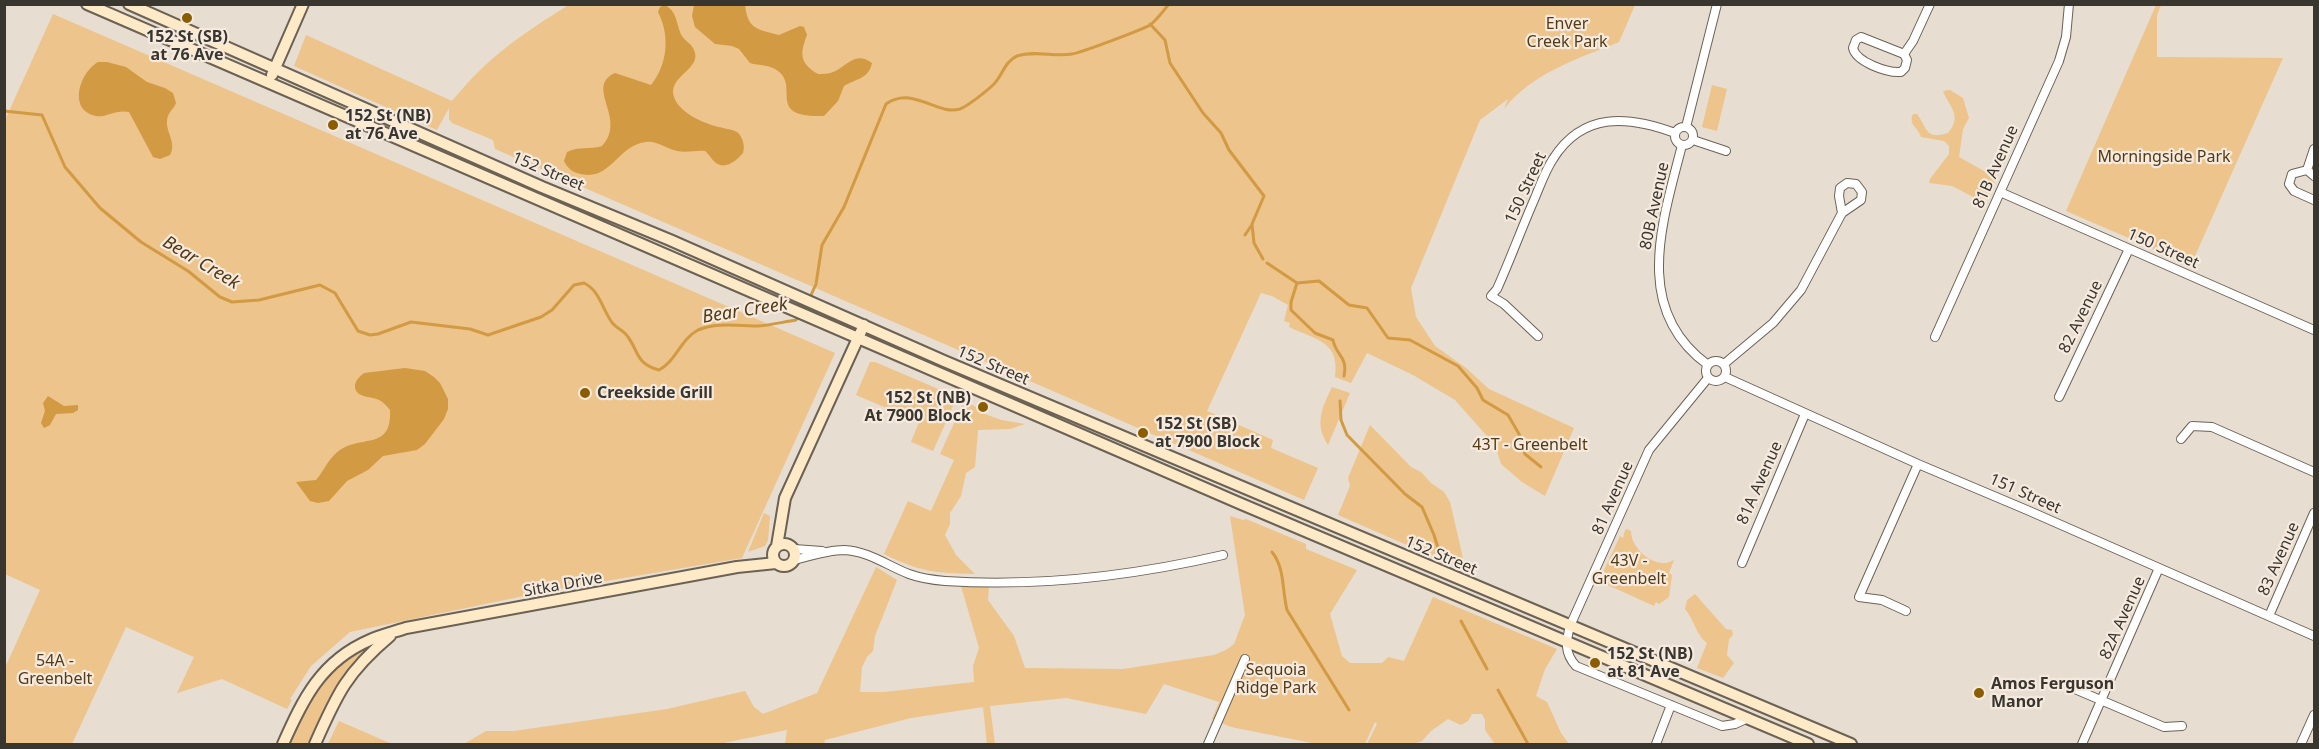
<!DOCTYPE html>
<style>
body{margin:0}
#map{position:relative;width:2319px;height:749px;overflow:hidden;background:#e7ddd0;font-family:"Noto Sans",sans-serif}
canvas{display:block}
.frame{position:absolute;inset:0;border:6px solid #393630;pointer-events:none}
</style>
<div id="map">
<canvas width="2319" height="749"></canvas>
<div class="frame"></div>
</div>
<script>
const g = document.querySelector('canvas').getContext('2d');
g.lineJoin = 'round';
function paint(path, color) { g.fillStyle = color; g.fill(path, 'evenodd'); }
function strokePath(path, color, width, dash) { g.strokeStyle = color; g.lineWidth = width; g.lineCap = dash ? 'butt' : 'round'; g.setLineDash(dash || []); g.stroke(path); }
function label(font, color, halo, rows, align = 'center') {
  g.font = font + ' "Noto Sans",sans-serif'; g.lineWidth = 4.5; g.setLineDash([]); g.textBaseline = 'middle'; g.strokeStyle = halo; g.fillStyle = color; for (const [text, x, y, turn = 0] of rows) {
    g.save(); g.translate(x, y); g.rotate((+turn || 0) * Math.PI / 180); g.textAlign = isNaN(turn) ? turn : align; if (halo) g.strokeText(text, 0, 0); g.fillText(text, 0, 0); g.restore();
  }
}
paint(new Path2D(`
 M570 4 1635 5 1619 42C1577 59 1532 73 1504 109L1508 99 1480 120 1411 288 1416 317 1435 346 1466 368 1489 389 1574 428 1545 496 1522 482 1501 464 1495 445 1455 400 1413 375 1367 353 1351 383 1335 377C1340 341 1316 340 1289 327L1290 323 1284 321 1288 305 1272 296 1261 293 1207 411 1273 440 1271 448 1318 468 1304 500 495 149 493 140 452 123 449 119V108L437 130 294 66 306 35 452 101C490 55 521 35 570 4Z
 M2156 5H2161L2157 15V57L2283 58 2191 265 2066 211Z
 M53 14 835 353 742 558 553 590 350 632 311 666 290 699 292 700 287 709 222 679 177 693 194 657 126 627 72 744H5V668L40 590 5 574V120Z
 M1712 85 1727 89 1717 131 1702 127Z
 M1950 90 1963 98 1969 118 1963 129 1959 157 1991 175 1995 181 1991 192 1985 200H1979L1952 186 1929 183 1930 179 1949 154V146L1944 141 1921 137C1918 127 1908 125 1913 114H1917C1928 129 1925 140 1948 133 1963 115 1949 107 1943 91Z
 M870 362H875L957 397 933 451 911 442 919 422 856 395Z
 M1332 387 1350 393 1328 445C1314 424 1322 408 1332 387Z
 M964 401 976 407 977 411 1001 420 1025 424 1010 429 978 430 975 467 966 473 961 496 950 513V524L945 535 956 555 975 574C934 573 921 572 884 554L908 501 931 511 954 460 940 454Z
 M1370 425 1411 467 1421 472 1431 483 1444 492 1450 502 1463 558 1462 569 1338 515 1350 486 1348 478Z
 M764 513 770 516 768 540 765 546 748 552Z
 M1230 516 1243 520 1246 519 1306 544V549L1357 570 1330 614 1342 656 1350 663H1382L1388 657 1404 661 1433 597 1557 649 1545 669 1536 696 1547 702 1561 733 1569 744H1495L1485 730V720L1482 714H1472L1468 721 1461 725 1448 719 1431 731 1422 741 1413 744H1367L1377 724 1375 722 1365 744H1317L1231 727 1212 719 1219 702 1164 684 1146 714 1066 698 990 706 995 744H987L983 707 911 718 825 740 824 744H785L787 730 719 744H464L486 731H514L667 709 745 691 754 707 763 714 817 693 876 567 897 580 875 636 873 651 867 657 862 667 860 692H884L974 682 973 666 979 648 961 586H989L988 600 1014 636 1025 668 1123 669 1214 655 1226 650 1234 644 1245 615Z
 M1627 529 1631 531C1631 546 1648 564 1665 563 1668 563 1671 561 1674 560L1669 573 1672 575 1669 597 1659 604 1656 602 1654 606 1599 581 1620 536 1623 538 1625 530Z
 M1695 594 1726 629 1732 630 1733 635 1729 639 1727 655 1734 663 1723 678 1697 668 1707 643C1696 635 1695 621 1685 609L1687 600Z
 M373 644C339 675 329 704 311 744H287L318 685 345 657Z
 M339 721 392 744H328Z`), '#edc48b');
paint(new Path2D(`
 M665 5C678 12 676 25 682 36 685 41 692 44 694 50 703 69 667 76 674 97 679 112 701 122 715 126 721 128 731 129 737 132 743 137 745 146 743 153 737 160 726 170 716 163 712 160 710 155 705 151 696 150 687 153 677 151 667 149 656 140 646 142 617 145 610 184 577 173 571 171 567 167 564 161L567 152C579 146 590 150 602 146 628 119 584 87 615 73L651 85C668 64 670 35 658 12L660 7Z
 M694 5H745C748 29 756 29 779 35L800 26 804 27 807 35C800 53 799 63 818 74 823 74 828 74 833 72 847 67 854 50 872 63 869 79 855 79 844 86L838 101 824 116C765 118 800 87 778 71 769 64 760 66 750 63L739 49 732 46 715 44 695 27 692 16Z
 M98 62H107L126 67 147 82 165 88 173 93 176 103C174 109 167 113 167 121 166 133 177 143 170 155L160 159 153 157 129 112C116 109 105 118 96 116 67 110 80 72 98 62Z
 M405 368 425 371 434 377 440 383 448 399V409L444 419 425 444 417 450 383 456 368 470 347 481 329 501 318 503 310 501 296 482 316 480C324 471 329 457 340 450 363 435 392 450 390 410 387 406 383 402 379 400 371 396 354 398 355 385 356 380 359 377 364 373Z
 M48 396 64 406 78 405V410L73 413 56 414 50 425 44 428 41 423 45 411 43 403Z`), '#d29a43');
strokePath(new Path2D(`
 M1150 24 1165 40 1170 63 1203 113 1221 133 1229 150 1264 196 1252 224 1254 243 1263 259
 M4 111 42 115 65 167 100 208 141 242 188 271 220 297 232 302 259 300 320 285 335 293 358 331 370 335 378 334 411 322 470 329 488 335 541 317 552 310 574 285 584 283C599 290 602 308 611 321 615 328 624 330 628 337 639 352 636 364 659 370 675 362 681 339 698 330 717 322 739 326 758 326 771 325 783 322 796 320L807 304 816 284 822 245 844 207 886 104C913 85 937 116 960 109 968 106 988 90 994 84 1002 76 1005 61 1017 56 1035 50 1054 57 1072 54 1080 53 1144 29 1150 25 1157 20 1163 11 1169 4
 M1245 235 1251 226
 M1267 263 1297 283 1291 302V310L1315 333 1333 340C1336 356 1348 356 1344 376
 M1297 283 1319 281 1349 305 1367 308 1388 338 1410 340 1458 366 1477 388 1483 400 1508 415 1519 434 1525 454 1541 467
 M1340 401 1341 420 1347 435 1405 494 1422 507 1434 535 1439 551
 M1272 552C1285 568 1282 590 1287 610L1349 710
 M1461 621 1487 669
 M1498 690 1528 744`), '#d29a43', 3);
const street = new Path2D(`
 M1861 37 1904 54 1907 60 1905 68 1901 72C1887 73 1856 62 1853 48L1856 40Z
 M1904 54 1913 41 1930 4
 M1675 136a9 9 0 1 1 18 0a9 9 0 1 1-18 0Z
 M1686 127 1717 4
 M1693 140 1726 151
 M1682 145C1663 221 1631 309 1708 365
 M2307 170 2292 174 2289 184 2294 191 2314 200
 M2307 170 2314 149
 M2307 170 2314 176
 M2000 192 2314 330
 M1538 336 1504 304 1491 296 1497 289C1510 260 1521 230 1534 200 1540 186 1545 171 1553 159 1583 111 1629 116 1675 133
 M1935 337 2059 61 2066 37 2069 4
 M1706 371a10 10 0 1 1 20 0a10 10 0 1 1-20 0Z
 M1724 364 1773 323 1801 290 1842 213 1839 196 1840 188 1847 183 1856 184 1862 192 1861 200 1842 213
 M1725 377 1918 464 2027 510 2314 636
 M1708 378 1649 450 1570 626C1566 641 1564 653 1576 666L1722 726 1735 724 1748 718
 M2059 397 2129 249
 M2181 439 2192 426 2212 427 2314 472
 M794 549 822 551
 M795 560C810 556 828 550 844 550 868 551 888 566 909 574 920 578 933 580 945 581 1038 587 1132 576 1223 555
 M1742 563 1805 414
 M1906 611 1882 600 1859 597 1918 464
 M2269 616 2314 513
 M2070 687 2164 727 2182 726
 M1208 744 1245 659
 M1656 744 1671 705
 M2082 744 2159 568
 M2301 744 2314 715`);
const secondary = new Path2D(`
 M87 4 1239 503 1808 744
 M129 4 542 187 670 240 944 361 1851 744
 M272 75 303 4
 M773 555a11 11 0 1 1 22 0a11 11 0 1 1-22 0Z
 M777 546 785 498 864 325
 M283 744C303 699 321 661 370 640 381 635 394 632 406 628L737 567 776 563
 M315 744C337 694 347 672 390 636`);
strokePath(street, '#6b6256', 10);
strokePath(secondary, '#6b6256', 14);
strokePath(street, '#fff', 8);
strokePath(secondary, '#ffeac8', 10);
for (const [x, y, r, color] of [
 [187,18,6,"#8b5d01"],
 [333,125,6,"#8b5d01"],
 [585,393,6,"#8b5d01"],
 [983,407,6,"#8b5d01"],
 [1143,433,6,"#8b5d01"],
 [1595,663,6,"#8b5d01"],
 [1979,693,6,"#8b5d01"]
]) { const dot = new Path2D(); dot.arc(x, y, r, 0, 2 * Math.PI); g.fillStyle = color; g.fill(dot); strokePath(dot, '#f5eadd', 2); }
label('16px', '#523b17', '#f5eadd', [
 ["Enver",1567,24],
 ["Creek Park",1567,42],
 ["Morningside Park",2164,157],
 ["43T - Greenbelt",1530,445],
 ["43V -",1629,561],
 ["Greenbelt",1629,579],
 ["54A -",55,661],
 ["Greenbelt",55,679],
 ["Sequoia",1276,670],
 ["Ridge Park",1276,688]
]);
label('bold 16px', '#393630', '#f5eadd', [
 ["152 St (SB)",187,37,"center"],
 ["at 76 Ave",187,55,"center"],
 ["152 St (NB)",345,116],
 ["at 76 Ave",345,134],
 ["Creekside Grill",597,393],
 ["152 St (NB)",971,398,"right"],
 ["At 7900 Block",971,416,"right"],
 ["152 St (SB)",1155,424],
 ["at 7900 Block",1155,442],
 ["152 St (NB)",1607,654],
 ["at 81 Ave",1607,672],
 ["Amos Ferguson",1991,684],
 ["Manor",1991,702]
], 'left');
label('16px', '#393630', '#f5eadd', [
 ["81B Avenue",1996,167,-66],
 ["152 Street",548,172,23],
 ["150 Street",1526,188,-65],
 ["80B Avenue",1655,206,-78],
 ["150 Street",2163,249,24],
 ["82 Avenue",2081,317,-64],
 ["152 Street",993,366,23],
 ["81A Avenue",1760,483,-66],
 ["151 Street",2025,494,24],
 ["81 Avenue",1613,498,-66],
 ["152 Street",1441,556,23],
 ["83 Avenue",2279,559,-66],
 ["Sitka Drive",563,585,-10],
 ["82A Avenue",2123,618,-66]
]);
label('italic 18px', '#513915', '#f5eadd', [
 ["Bear Creek",201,263,31],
 ["Bear Creek",745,311,-9]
]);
</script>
